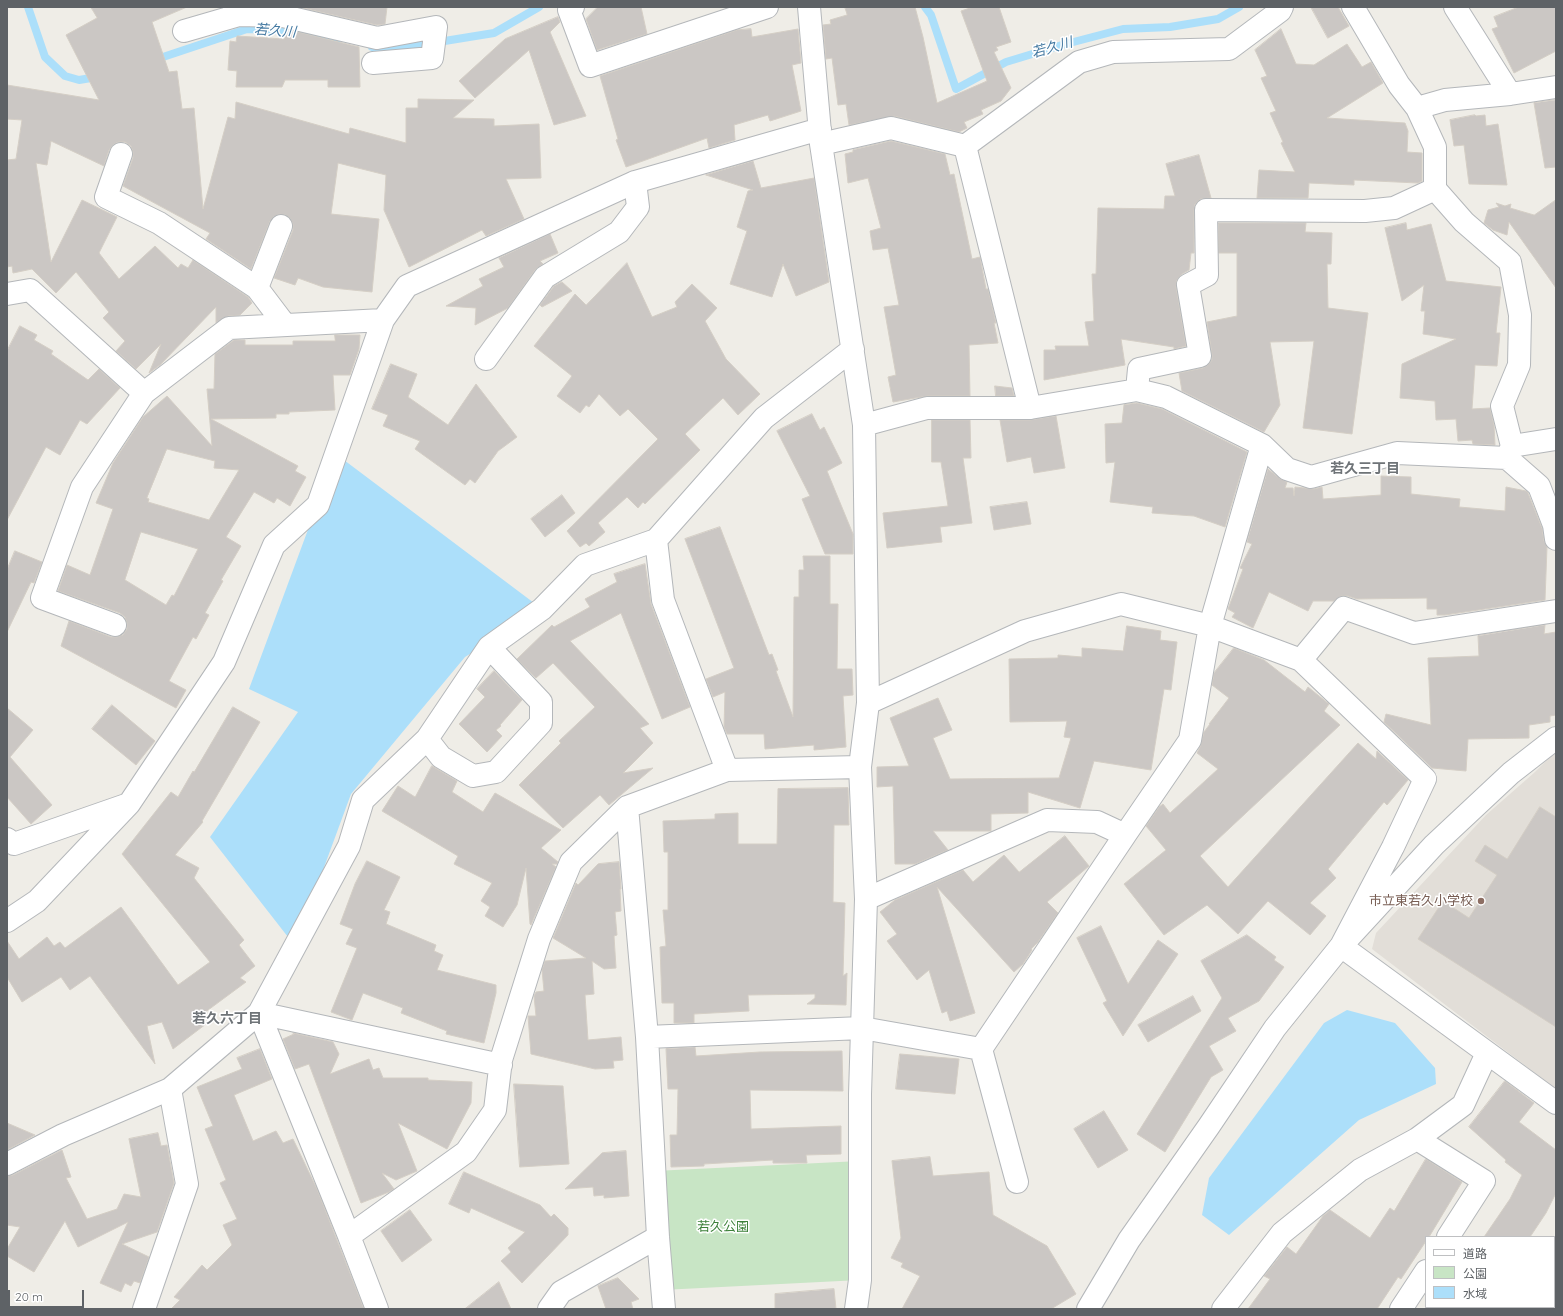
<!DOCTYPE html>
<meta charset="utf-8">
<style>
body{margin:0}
#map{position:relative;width:1563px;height:1316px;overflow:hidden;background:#efede7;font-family:Quicksand,"Noto Sans JP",sans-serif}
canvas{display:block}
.frame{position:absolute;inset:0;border:8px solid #5e6266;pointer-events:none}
.legend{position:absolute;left:1425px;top:1236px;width:130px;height:72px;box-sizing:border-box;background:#fff;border:1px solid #bfc0c2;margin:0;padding:5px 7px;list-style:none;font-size:12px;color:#5e6266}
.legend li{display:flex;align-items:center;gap:8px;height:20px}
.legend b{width:20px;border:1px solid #bfc0c2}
.scale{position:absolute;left:8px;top:1290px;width:76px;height:18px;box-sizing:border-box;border:2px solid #5e6266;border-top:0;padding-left:5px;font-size:12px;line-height:14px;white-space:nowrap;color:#5e6266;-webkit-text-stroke:3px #fff;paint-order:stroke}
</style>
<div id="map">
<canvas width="1563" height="1316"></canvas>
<div class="frame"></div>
<ul class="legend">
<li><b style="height:5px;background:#fff"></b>道路</li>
<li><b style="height:11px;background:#c8e5c5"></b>公園</li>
<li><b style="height:11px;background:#acdffa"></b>水域</li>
</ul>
<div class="scale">20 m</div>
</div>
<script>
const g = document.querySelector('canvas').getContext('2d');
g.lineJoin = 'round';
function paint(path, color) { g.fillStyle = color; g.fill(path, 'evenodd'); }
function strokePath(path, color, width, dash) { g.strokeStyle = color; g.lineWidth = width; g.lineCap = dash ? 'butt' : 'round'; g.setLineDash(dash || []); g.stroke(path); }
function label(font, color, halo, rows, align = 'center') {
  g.font = font + ' Quicksand,"Noto Sans JP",sans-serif'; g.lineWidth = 3; g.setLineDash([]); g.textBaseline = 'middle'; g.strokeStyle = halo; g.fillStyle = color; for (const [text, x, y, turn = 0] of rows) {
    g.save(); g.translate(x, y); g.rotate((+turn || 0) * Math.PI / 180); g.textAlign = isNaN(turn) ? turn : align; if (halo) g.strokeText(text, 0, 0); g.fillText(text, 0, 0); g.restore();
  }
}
paint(new Path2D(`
 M1556 751V1089L1372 949 1376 933 1486 815 1535 772Z`), '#e2ded8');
paint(new Path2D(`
 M860 1161V1280L662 1290 654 1171Z`), '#c8e5c5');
paint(new Path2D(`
 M336 454 542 609 465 657 351 794 295 946 210 837 298 712 249 689Z
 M1347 1010 1395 1023 1435 1068 1436 1084 1359 1120 1229 1235 1202 1215 1209 1178 1324 1023Z`), '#acdffa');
strokePath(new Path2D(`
 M28 7 45 57 65 76 79 80 97 77
 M925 7 931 15 956 89 1006 62 1062 45 1123 29 1170 27 1218 19 1239 7
 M372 47 389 50 494 33 539 7
 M154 60 247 29 295 31 337 40`), '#acdffa', 8);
const building = new Path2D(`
 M91 7H187L152 22 169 72 177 71 182 109 194 108 203 209 228 117 235 119 236 102 349 134 350 128 406 143V108H418V99L474 100 453 118 494 119V126L539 124 541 178 506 179 524 219 486 236 482 230 409 267 384 210 386 175 338 163 331 214 379 219 372 292 323 287 298 278 295 285 274 278 293 230V224L290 218 286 215 279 214 273 217 270 221 251 269 206 239 210 233 123 186 133 158V152L131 146 125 142H118L113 145 109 150 104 166 51 141 47 165 36 163 51 262 82 200 117 217 99 253 119 279 155 246 178 268 181 264 188 268 193 260 248 297 252 303 240 315 228 316 216 323V307L160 365 149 373 161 344 136 369 116 351 125 341 103 318 109 312 76 272 56 293 32 269 13 273 12 266 7 267V160L16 159 22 120 7 119V85L99 100 66 35 97 18Z
 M299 7H387L385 24 377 25Z
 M598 7H641L647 34 597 50 586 19Z
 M845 7H915L923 37 937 103 987 81 961 11 973 7H999L1011 42 996 47 998 50 994 52 1011 88 1001 101 981 110 983 114 964 122 967 128 959 132 894 116 849 125 846 104 838 105 832 58 826 59 823 25 831 24 830 20 847 15Z
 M1311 7H1338L1349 26 1328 38Z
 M1519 7H1556V51L1514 73 1492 29 1498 27 1494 17Z
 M558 17 560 22 550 32 586 116 554 125 529 50 475 98 459 81 505 39Z
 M286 29 359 47 360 87H328V80H285L282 87H236L237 71 228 70 230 41 236 42 237 36 284 39Z
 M751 29 752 37 798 29 801 63 792 65 801 111 770 121 768 115 734 125 735 140 709 148 707 138 626 167 616 140 618 139 600 76 737 30Z
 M1281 29 1296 64 1314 65 1347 44 1362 67 1371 62 1383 83 1327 118 1405 123 1408 131 1407 152 1422 153V181L1418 183 1354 180V185L1309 183 1308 198H1257L1259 170 1295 172 1281 143 1283 142 1270 113 1276 111 1261 78 1267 76 1255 50Z
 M1556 100V167L1545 168 1534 103Z
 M1475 115 1476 116 1485 115 1486 126 1498 124 1507 185 1469 184 1464 145 1454 146 1450 120Z
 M891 141 945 154 950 175 954 174 972 259 980 257 986 289H988L996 323H994L998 343 969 345 970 396H927L893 402 888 377 896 375 884 307 899 305 888 248 873 250 870 231 881 228 868 178 848 183 845 154 853 152V150Z
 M1199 155 1211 198 1200 199 1195 204 1194 210V253H1191L1189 270 1182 274 1177 280 1176 287 1186 346 1174 349V347L1121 339 1125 365 1044 380V350H1056L1055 346H1089L1085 322 1094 321 1092 274H1096L1098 208 1164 209 1165 196H1175L1166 164Z
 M753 161 761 188 814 178 829 282 796 296 783 264 772 297 730 284 747 231 737 227 748 191 753 190 706 175Z
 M1556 200V288L1509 222 1507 235 1493 230 1484 223 1488 210 1499 207 1496 203 1505 206 1511 204 1510 208 1534 215Z
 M1219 223H1306L1305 232 1332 233 1331 264H1327L1328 308 1368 313 1352 434 1303 428 1314 341 1270 342 1280 405 1264 432 1182 391 1179 373 1203 368 1208 365 1212 360V354L1207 322 1237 316V253H1219Z
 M1406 223 1407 230 1431 224 1446 281 1501 287 1496 333H1500L1497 366 1475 365 1472 409 1490 408 1494 425 1495 445 1473 444 1472 440 1458 441 1456 419 1436 420 1435 401 1400 398 1402 364 1456 339 1423 334 1425 311H1421L1424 285 1402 301 1385 228Z
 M550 234 558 253 540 261 543 264 535 270 508 308 475 325 476 308 446 306 483 286 479 279 504 267 499 258Z
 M627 263 652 317 677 307 675 302 692 284 717 308 705 321 726 359 760 394 738 415 723 398 685 434 700 450 645 504 643 502 638 508 627 497 598 523 605 532 589 546 586 543 580 547 567 531 658 439 628 409 620 416 599 394 589 407 586 405 580 413 557 396 572 376 534 346 575 294 586 305Z
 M562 282 572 291 542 307 540 305 554 286Z
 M20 326 37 335 34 340 53 351 51 354 88 380 99 369 120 388 87 424 80 420 60 455 46 447 7 520V351Z
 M335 335H360L359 349 350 375H333L335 410 289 412V414H276V418L211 419 298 466 295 471 306 477 290 506 277 498 274 503 254 492 226 537 241 546 221 580 223 581 205 613 209 615 196 639 193 637 169 681 186 690 176 708 61 646 69 621 111 637H117L123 635 127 629V623L125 617 120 613 58 591 67 565 90 575 113 509 96 503 113 463 143 417 167 396 212 446 207 389H214L215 354 234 340H245V345H293V341H335ZM167 449 215 461 214 468 239 470 209 520 148 502 149 499 147 498ZM141 532 198 549 174 596 172 595 166 605 125 580Z
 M391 364 417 374 408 397 448 425 476 384 517 437 498 451 475 483 470 479 465 485 415 449 420 441 383 426 388 415 372 409Z
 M995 386 1012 388 1014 396H996Z
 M1137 403 1162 409 1247 452 1225 527 1194 516 1152 513 1153 507 1110 502 1115 462 1106 463 1105 424 1122 423 1124 405Z
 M812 414 820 430 824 427 842 463 827 471 853 534V554H825L802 499 810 496 777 431Z
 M1056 416 1065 468 1034 473 1031 457 1007 462 1000 420H1030Z
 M932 420H970L971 458H963L972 523 940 527 942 542 887 548 883 513 948 506 941 462H932Z
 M1268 469 1279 478 1287 482 1285 488H1293L1294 496 1295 487 1314 489 1322 487 1323 499 1381 495V476L1411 477V494L1460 499 1459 507 1505 511 1506 487 1526 491 1528 493 1542 528 1544 541 1547 547 1545 600 1445 615H1437V609H1427V598L1357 599 1348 596H1341L1334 601H1313L1308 611 1269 592 1253 628 1232 617 1235 613 1228 609 1243 569 1240 568 1252 544 1247 542Z
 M562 495 575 513 545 537 531 519Z
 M1027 502 1031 524 994 530 990 507Z
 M720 527 769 655 772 654 778 670 776 671 793 717 794 597H799V570H804L803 556H830V604H838L837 669H852L853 695 843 696 846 747 814 750V745L765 749 764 734H727L724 727 725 692 713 697 706 679 734 668 685 539Z
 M15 551 42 562 34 583 31 582 7 632V570Z
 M645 564 651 604 690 707 662 719 621 613 570 641 649 724 640 728 653 743 623 773 653 768 609 805 600 795 563 828 519 785 561 743 559 741 595 707 553 663 536 678 517 659 552 625 554 627 590 607 585 599 617 582 614 574Z
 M1545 625 1544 634 1556 632V715L1550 716V722L1529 725V738L1468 739 1466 771 1432 768 1384 722 1386 714 1431 725 1428 658 1479 656 1478 636Z
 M1127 626 1161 631 1160 640 1177 642 1171 690 1164 689 1151 770 1094 761 1080 808 1028 792V813L991 814V831H933L948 850 915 864H895L893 786 877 787V767L909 766 890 718 938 698 952 730 933 738 950 779 1059 778 1071 738 1064 737 1067 721 1010 722 1009 659 1058 658V655L1082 657V648L1123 651Z
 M1234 648 1264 660 1305 692 1308 687 1329 704 1324 711 1340 725 1200 856 1228 887 1358 743 1376 759 1377 751 1408 780 1387 805 1384 802 1328 869 1336 878 1310 903 1326 916 1310 935 1268 901 1238 934 1207 905 1164 935 1124 884 1166 850 1146 826 1159 807 1163 804 1170 813 1218 769 1197 753 1200 747 1204 732 1210 724H1209L1229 698 1212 685 1214 673Z
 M494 671 522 700 500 725 501 726 496 730 502 736 487 752 459 724 485 697 477 689Z
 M112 705 155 741 136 765 92 729Z
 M233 707 260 722 202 821 203 822 175 855 199 868 194 878 244 940 239 945 255 966 240 978 246 982 200 1016 206 1024 173 1049 162 1022 147 1026 155 1064 90 976 70 990 61 977 22 1002 7 977V941L19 959 47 937 54 946 60 942 65 948 121 907 178 985 210 962 122 854 171 792 178 797 193 771 194 772Z
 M7 708 33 730 10 757 52 805 31 824 7 797Z
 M432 766 457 781 452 792 483 812 495 793 561 830 541 848 558 862 557 864H552L556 867 531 925 530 924 526 868 517 905 503 927 485 916 490 907 481 901 492 883 454 864 458 856 382 811 398 786 415 797Z
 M848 788 849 825H834L833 902 845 903 843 976 847 973 846 1005 807 1004 815 998V994L748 995 749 1011 694 1014V1023H674V1003H662L660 947 666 946 663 910H668V852H664L663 821 715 819V814L738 813V844H777L778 789Z
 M1540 807 1556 817V1027L1418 939 1443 901 1469 918 1497 875 1475 861 1485 845 1507 859Z
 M1065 836 1089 866 1047 902 1058 913 1038 942 1031 949 1032 950 1023 964 1014 972 937 887 975 1013 950 1021 947 1011 942 1013 929 970 917 980 887 941 897 934 880 912 895 900 963 870 973 882 1004 855 1019 872Z
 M367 861 400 877 384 910 390 912 386 924 436 945 434 951 443 955 437 970 496 985V993L484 1043 446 1034 447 1031 401 1013 403 1008 363 993 352 1020 331 1012 357 948 346 944 353 929 340 924 355 884Z
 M619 862 621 889H620L621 911 615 912 617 935 614 936 616 968 604 969 592 961 594 994 585 995 588 1040 621 1037 623 1060 613 1061 614 1068 595 1069 531 1054 528 1016H536L534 996 536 992 544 991 542 970 545 961 586 958 553 938 576 883 578 885 598 864Z
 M1101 926 1128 984 1158 940 1178 954 1123 1036 1103 1003 1107 1001 1077 938Z
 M1247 935 1276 957 1274 960 1284 967 1259 1001 1228 1018 1236 1031 1209 1046 1223 1070 1211 1077 1165 1152 1137 1134 1222 998 1201 961Z
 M1193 996 1201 1011 1148 1042 1138 1025Z
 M293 1033 333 1042 339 1054 330 1074 369 1059 373 1070 379 1068 383 1078H428V1080L472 1082 471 1103 447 1149 398 1123 417 1171 396 1180 382 1173 394 1189 389 1192 361 1203 309 1064 295 1069 283 1039 294 1034Z
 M695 1047 696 1056 760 1052 842 1051 843 1091 750 1090 751 1129 841 1126V1154L806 1155 807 1163H773V1160L704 1164V1166L671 1167 670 1135H677L678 1089H668L666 1049Z
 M260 1049 272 1079 234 1095 253 1141 276 1131 283 1143 293 1139 317 1189 364 1309H171L180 1300 174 1297 202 1265 207 1270 232 1245 223 1225 237 1219 220 1183 226 1180 205 1129 213 1126 197 1087 242 1069 237 1058Z
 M900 1054 959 1059 955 1094 896 1089Z
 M1505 1081 1534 1103 1519 1122 1556 1150V1193L1546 1213 1530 1237H1484L1510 1199 1522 1175 1505 1162 1506 1160 1469 1127Z
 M514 1084 563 1086 569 1164 520 1167Z
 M1104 1111 1128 1150 1098 1168 1074 1129Z
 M7 1123 35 1135 7 1150Z
 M158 1133 161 1146 167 1145 174 1183 157 1232 122 1244 149 1257 140 1283 134 1281 131 1286 125 1283 121 1292 100 1283 128 1222 78 1247 65 1221 34 1272 7 1256V1249L20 1227 7 1225V1176L13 1175 62 1150 71 1177 66 1178 87 1219 117 1209 124 1194 141 1197 129 1139Z
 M626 1151 629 1196 604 1198V1195L594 1196 593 1187 565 1189 602 1153Z
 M930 1157 933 1176 989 1172 993 1215 1047 1246 1076 1294 1051 1309H902L920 1276 901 1267 903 1263 891 1258 901 1238 892 1161Z
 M1426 1159 1462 1182 1429 1237H1426V1241L1401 1279 1398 1277 1377 1309H1248L1270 1279 1264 1276 1287 1247 1296 1254 1323 1216 1330 1210 1370 1238 1390 1208 1394 1211Z
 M464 1172 540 1205 551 1217 554 1214 568 1228V1235L522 1283 501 1261 511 1252 508 1248 525 1232 471 1208 469 1213 449 1204Z
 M410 1210 432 1240 402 1262 381 1231Z
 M618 1278 639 1299 631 1302 633 1309H606L598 1286Z
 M499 1282 511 1309H465Z
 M834 1289 836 1309H775V1294Z`);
paint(building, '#cbc7c4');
strokePath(building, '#d4cec5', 1);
const minor = new Path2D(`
 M234 7 239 15 283 16 377 38 436 27 432 58 373 63
 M573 7 569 10 590 66 767 7
 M809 7 821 144 864 425 868 703 860 767 866 899 860 1094V1280L856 1309
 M1353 7 1399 85 1417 108
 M1455 7 1510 94 1556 87
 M184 31 239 15
 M821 144 891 128 965 146 1030 408
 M965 146 1079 62 1113 52 1229 49 1280 11 1282 7
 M121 154 106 197 159 223 257 288
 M1435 189V147L1417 108 1445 100 1510 94
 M281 226 257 288 285 325
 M7 294 30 290 144 393 229 328 383 320
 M486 359 545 277 619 232 638 207 635 182
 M1137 390 1139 369 1200 356 1188 285 1207 275 1206 210 1365 211 1394 208 1435 189 1464 222 1510 262 1520 315 1519 365 1502 406 1512 446
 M864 425 927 408H1030L1137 390 1166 397 1262 445 1287 469 1311 477 1397 453 1507 458 1539 486 1554 525 1556 539
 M1507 458 1512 446 1556 439
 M656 540 663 600 727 770
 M115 625 42 598 82 487 144 393
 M1301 660 1344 608 1414 633 1556 611
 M868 703 1025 631 1121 604 1210 626 1301 660 1425 779 1393 847 1341 946
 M427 739 441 757 473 776 496 772 541 723V702L489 647
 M860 767 727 770 627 807 647 1037 862 1028 981 1049
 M1125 835 1190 740 1210 626 1262 445
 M7 839 14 844 126 805
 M866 899 1047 820 1097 822 1125 835 981 1049 1017 1182
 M7 921 37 901 129 804 224 662 274 545 318 505 383 320 407 286 635 182 820 129
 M1341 946 1556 1103
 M647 1037 658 1237 664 1309
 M7 1164 63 1135 170 1089
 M349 1236 259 1013 501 1065
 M1448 1237 1484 1181 1417 1139 1463 1105 1487 1053
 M144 1309 187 1184 170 1089 259 1013 349 846 363 800 427 739 489 647 542 609 585 565 656 540 764 418 853 349
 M377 1309 349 1236 466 1152 495 1110 501 1060 539 939 571 862 627 807
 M549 1309 561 1292 658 1237
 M1088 1309 1129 1240 1209 1126 1275 1028 1341 946 1434 845 1511 773 1556 738
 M1223 1309 1282 1233 1360 1170 1417 1139
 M1401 1309 1426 1271`);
strokePath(minor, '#b4b7ba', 24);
strokePath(minor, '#fff', 22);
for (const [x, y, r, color] of [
 [1481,901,4,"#8d6e63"]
]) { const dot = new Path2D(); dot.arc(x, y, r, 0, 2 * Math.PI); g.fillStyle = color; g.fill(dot); strokePath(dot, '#fff', 1.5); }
label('13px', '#785e54', '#fff', [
 ["市立東若久小学校",1473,901]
], 'right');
label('13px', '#3d813a', '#fff', [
 ["若久公園",723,1227]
]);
label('italic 14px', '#467ba3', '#fff', [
 ["若久川",275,31,4],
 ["若久川",1052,48,-16]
]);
label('bold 14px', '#6f7478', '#fff', [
 ["若久三丁目",1365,469],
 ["若久六丁目",227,1019]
]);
</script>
